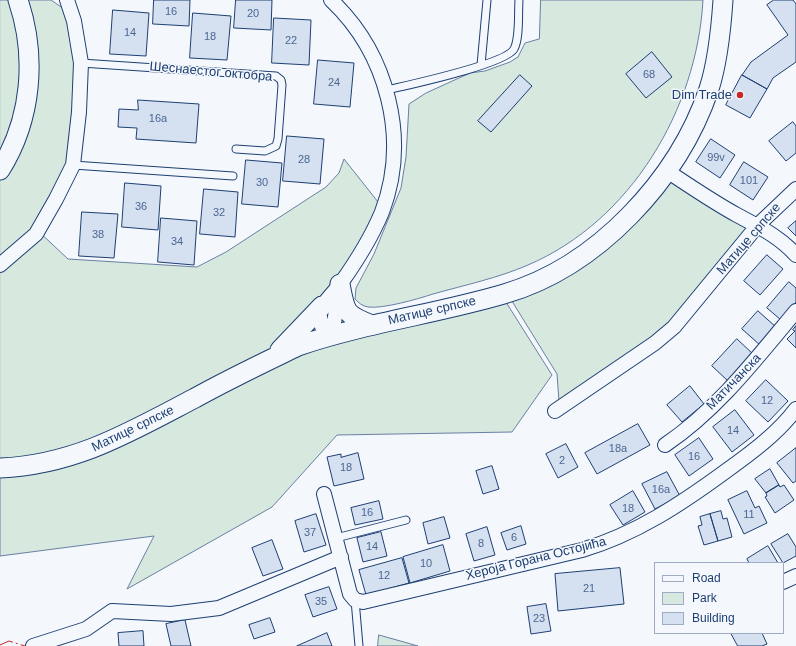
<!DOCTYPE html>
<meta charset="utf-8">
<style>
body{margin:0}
#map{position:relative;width:796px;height:646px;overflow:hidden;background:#f4f7fb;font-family:Arial,sans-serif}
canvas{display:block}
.legend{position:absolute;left:654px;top:562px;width:130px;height:72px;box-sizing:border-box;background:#f4f7fb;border:1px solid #9eadc5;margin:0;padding:5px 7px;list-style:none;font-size:12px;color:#1d3f73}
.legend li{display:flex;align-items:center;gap:8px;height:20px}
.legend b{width:20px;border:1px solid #9eadc5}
</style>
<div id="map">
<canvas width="796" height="646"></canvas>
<ul class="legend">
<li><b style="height:5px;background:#f4f7fb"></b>Road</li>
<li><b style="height:11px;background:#d7e8df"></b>Park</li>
<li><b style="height:11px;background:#d5e0f0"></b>Building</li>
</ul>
</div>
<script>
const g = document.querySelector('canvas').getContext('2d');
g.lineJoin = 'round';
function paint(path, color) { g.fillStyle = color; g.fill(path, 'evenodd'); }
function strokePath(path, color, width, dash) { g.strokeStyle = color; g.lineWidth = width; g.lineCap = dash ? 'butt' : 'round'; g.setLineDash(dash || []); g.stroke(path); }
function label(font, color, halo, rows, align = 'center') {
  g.font = font + ' Arial,sans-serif'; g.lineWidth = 3; g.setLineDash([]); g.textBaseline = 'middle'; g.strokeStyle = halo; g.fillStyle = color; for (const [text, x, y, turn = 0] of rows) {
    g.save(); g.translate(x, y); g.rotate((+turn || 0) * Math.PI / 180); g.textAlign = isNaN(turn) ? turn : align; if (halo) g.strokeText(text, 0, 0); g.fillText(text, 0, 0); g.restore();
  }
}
const green = new Path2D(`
 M0 0H51L74 16 82 58 73 160 36 229 68 259 197 267 226 252 326 187 339 173 344 159 382 207 347 269 271 354 98 442 0 463Z
 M541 0H703C697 109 631 221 528 265 498 278 465 285 433 294 418 299 383 309 368 307 362 306 359 303 355 299L356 288 374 254 401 188 406 157 409 104 426 93 470 73 485 71 510 62 518 57 525 43 539 39Z
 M672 175 763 230 679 332 560 415 557 374 510 298 527 292Z
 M504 299 552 375 512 432 337 435 272 507 127 589 154 536 0 556V473L29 472 297 351Z
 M379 635 418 646H378Z`);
paint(green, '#d7e8df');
strokePath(green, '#687fa3', 1);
const building = new Path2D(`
 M154 0H190L189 26 153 24Z
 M236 0H272L271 30 234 28Z
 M774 0H793L796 4V62L773 78 767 89 742 75 751 62 788 35 767 5Z
 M113 10 149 13 146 56 110 54Z
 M193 13 231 16 227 60 190 58Z
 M274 18 311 20 309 65 272 63Z
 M652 52 672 77 646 98 626 74Z
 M318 60 354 63 350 107 314 104Z
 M520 75 532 86 491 132 478 121Z
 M742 75 767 89 750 118 726 105Z
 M138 100 199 104 196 143 136 139 137 128 118 127 119 109 138 110Z
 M793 122 796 126V153L786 161 769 141Z
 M287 136 324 139 320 184 283 181Z
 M711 139 735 155 720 178 696 162Z
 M246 160 282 163 278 207 242 204Z
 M744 162 768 177 753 200 730 185Z
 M125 183 161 186 158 230 122 227Z
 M204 189 238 192 235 237 200 234Z
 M82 212 118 214 114 258 79 256Z
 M161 218 197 221 194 265 158 262Z
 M796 221V236L788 228Z
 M767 255 783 269 760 295 744 281Z
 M789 282 796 288V302L781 320 767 308Z
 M758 311 776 327 760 345 742 329Z
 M796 326V348L787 339 795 331 793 330Z
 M737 339 753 354 728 381 712 366Z
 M766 380 788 401 768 422 746 401Z
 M690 386 704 404 682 422 667 405Z
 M735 410 754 435 732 452 713 427Z
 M638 424 650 445 597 474 585 453Z
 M699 438 713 459 689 476 675 455Z
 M566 444 578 467 558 478 546 454Z
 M796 448V481L793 483 777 463Z
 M358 453 364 479 334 486 327 457 341 454V457Z
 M492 466 499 489 483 494 476 471Z
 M770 469 779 485 766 493 755 479Z
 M667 472 680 496 655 509 642 484Z
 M779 485 780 487 784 485 794 500 775 513 765 497 767 496 766 493Z
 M633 491 645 512 623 525 610 505Z
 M747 491 755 508 759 506 767 523 744 534 728 500Z
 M379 501 383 519 355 525 351 508Z
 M721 511 723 519 727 518 732 537 718 541 710 514Z
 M316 514 326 545 304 552 295 521Z
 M710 514 718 541 704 545 698 526 702 525 700 517Z
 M444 517 450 538 428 544 423 523Z
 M521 526 526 544 507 550 501 533Z
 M487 527 495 555 474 561 466 534Z
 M381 532 387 556 363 562 357 538Z
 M788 534 796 547V556L783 563 771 544Z
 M272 540 283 569 263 576 252 548Z
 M443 545 450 571 410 583 403 557Z
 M768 546 778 563H749L747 559Z
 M402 558 409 583 366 595 359 570Z
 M620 568 624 604 558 611 555 574Z
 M329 587 337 609 313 617 305 595Z
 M546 604 551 631 531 634 527 607Z
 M270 618 275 632 254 639 249 625Z
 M185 620 191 646H171L166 624Z
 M143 631 144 646H119L118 633Z
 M327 633 332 646H297Z
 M731 633H762L767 644 762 646H738Z`);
paint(building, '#d5e0f0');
strokePath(building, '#1d3f73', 1);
const lane = new Path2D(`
 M81 63 276 76 281 80 282 85 278 139 276 146 265 151 236 149
 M481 65 487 0
 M387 90C408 85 506 64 514 49 520 38 518 13 519 0
 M73 165 233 176
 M336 538 406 520
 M355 600 359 646`);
const street = new Path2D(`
 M331 0C387 53 410 138 382 212 372 236 356 262 341 283 334 293 324 301 319 312L322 327 330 335 334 323 339 291
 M667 171C690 186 713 202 737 215 759 227 779 236 796 255
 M0 265 36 234 56 199 73 165 79 112 81 63 74 21 67 0
 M555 411 655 343 674 327 758 225 796 189
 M665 445C717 410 756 359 796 311
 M324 494 350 594 355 600 363 602 582 550C636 534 681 504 726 471 751 453 777 434 796 409
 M783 582 796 576
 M33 646 86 629 112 611 171 614 219 608 341 557`);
const secondary = new Path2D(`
 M0 170C32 119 37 56 18 0
 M340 284C345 312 345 315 372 325
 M280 350 322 306
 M0 468C75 465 130 432 195 398 229 379 263 363 298 346 365 323 436 314 504 294 597 267 678 180 709 89 718 61 721 30 723 0`);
strokePath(lane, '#1d3f73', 9);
strokePath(street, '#1d3f73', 16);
strokePath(secondary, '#1d3f73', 21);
strokePath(lane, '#f4f7fb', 7);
strokePath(street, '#f4f7fb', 14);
strokePath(secondary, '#f4f7fb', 19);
strokePath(new Path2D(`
 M0 645 9 641 25 646`), '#c62828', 1, [14, 3, 2, 3]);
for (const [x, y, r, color] of [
 [740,95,4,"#c62828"]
]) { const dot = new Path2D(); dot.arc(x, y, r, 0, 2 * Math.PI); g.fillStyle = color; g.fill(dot); strokePath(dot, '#f4f7fb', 1.5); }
label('11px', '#4b6792', null, [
 ["16",171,12],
 ["20",253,14],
 ["14",130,33],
 ["18",210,37],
 ["22",291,41],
 ["68",649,75],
 ["24",334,83],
 ["16a",158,119],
 ["99v",716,158],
 ["28",304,160],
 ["101",749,181],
 ["30",262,183],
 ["36",141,207],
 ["32",219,213],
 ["38",98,235],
 ["34",177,242],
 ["12",767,401],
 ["14",733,431],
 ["18a",618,449],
 ["16",694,457],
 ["2",562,461],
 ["18",346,468],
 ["16a",661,490],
 ["18",628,509],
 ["16",367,513],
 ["11",749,515],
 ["37",310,533],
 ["6",514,538],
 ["8",481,544],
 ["14",372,547],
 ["10",426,564],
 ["12",384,576],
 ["21",589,589],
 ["35",321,602],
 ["23",539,619]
]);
label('13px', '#1d3f73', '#f4f7fb', [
 ["Шеснаестог октобра",211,72,5],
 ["Матице српске",749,239,-49],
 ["Матице српске",432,311,-13],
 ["Матичанска",734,382,-46],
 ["Матице српске",133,429,-26],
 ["Хероја Горана Остојића",536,559,-14]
]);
label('13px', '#1d3f73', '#f4f7fb', [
 ["Dim Trade",732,95]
], 'right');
</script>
